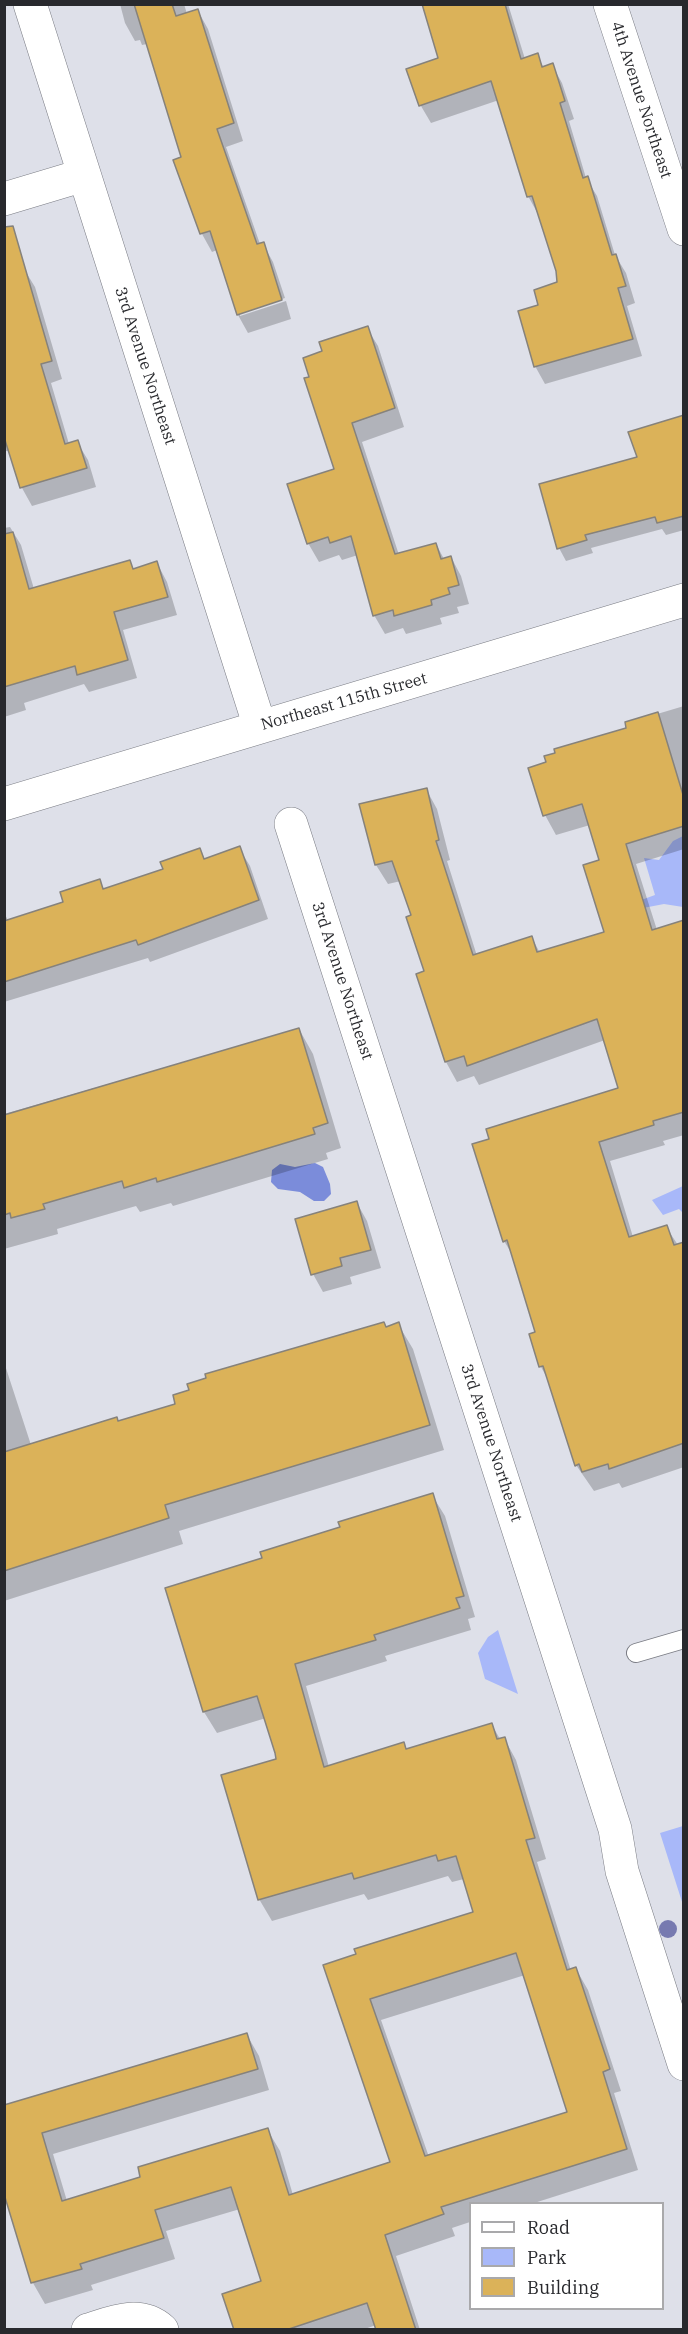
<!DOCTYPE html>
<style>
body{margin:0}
#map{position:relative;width:688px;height:2334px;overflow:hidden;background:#dee0e9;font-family:"IBM Plex Serif",serif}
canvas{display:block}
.frame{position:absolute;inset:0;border:6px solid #28292d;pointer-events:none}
.legend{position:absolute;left:469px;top:2202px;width:195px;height:108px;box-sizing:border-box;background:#fff;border:2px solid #a9a9ab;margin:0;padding:8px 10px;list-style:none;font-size:18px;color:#28292d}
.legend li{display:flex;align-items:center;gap:12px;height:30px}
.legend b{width:30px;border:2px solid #a9a9ab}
</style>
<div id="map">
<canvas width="688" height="2334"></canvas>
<div class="frame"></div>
<ul class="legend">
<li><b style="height:8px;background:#fff"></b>Road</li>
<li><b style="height:16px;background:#a8b8f9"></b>Park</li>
<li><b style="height:16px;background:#dbb259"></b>Building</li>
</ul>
</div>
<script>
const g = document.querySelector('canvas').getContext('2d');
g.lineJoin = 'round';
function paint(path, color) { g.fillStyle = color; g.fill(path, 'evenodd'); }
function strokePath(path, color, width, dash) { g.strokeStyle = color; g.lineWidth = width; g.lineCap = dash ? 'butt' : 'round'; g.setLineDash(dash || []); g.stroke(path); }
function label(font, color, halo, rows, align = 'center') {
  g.font = font + ' "IBM Plex Serif",serif'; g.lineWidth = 4.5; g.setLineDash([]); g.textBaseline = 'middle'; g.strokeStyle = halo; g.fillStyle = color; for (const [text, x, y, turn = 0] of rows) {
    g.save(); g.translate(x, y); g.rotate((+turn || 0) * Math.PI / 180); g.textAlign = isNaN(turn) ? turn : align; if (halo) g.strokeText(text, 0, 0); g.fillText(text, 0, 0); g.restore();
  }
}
paint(new Path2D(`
 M683 836V907L664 904 638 909 633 903 655 895 644 858 659 860 673 841Z
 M683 1186V1213L679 1209 663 1215 652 1200Z
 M498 1630 518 1694 485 1679 478 1653 488 1637Z
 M683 1826H684L683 1905 660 1833Z`), '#a8b8f9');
paint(new Path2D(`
 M315 1163 323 1167 330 1184 331 1194 324 1201H314L300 1192 278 1189 271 1182 272 1170 280 1164 295 1167Z`), '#7b8cda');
paint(new Path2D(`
 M120 4H184L187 14 198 11 208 29 243 141 226 147 260 244H263L273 262 285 298 240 313V316L286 301 291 319 248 333 238 315 217 250 212 252 202 234 175 161 183 158 147 44 142 45 140 40 135 41 125 23Z
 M424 4H508L525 59 537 55 544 68 552 65 562 83 574 119 569 121 586 178 597 196 615 255 626 273 635 303 627 306 642 356 545 384 535 366 540 306 559 284 558 271 538 214 528 196 499 100 431 123 421 106 408 70 440 59Z
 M24 269 35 287 62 379 51 383 69 444 77 442 88 460 96 487 32 506 22 488 10 451H4V275Z
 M367 328 378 346 404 427 362 442 399 555 436 544 444 559 451 557 461 576 469 604 457 607 459 613 440 618 442 624 406 634 403 628 385 634 374 615 358 555 342 560 339 555 319 562 308 543 336 470 311 378 324 352Z
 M684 416V530L666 535 662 529 591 548 593 553 566 561 559 548 638 458Z
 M10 527 21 545 34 589 129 562 134 570 157 563 167 582 177 615 123 630 137 678 89 692 84 684 24 703 26 710 4 717V528Z
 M684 706V849L636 864 657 930 684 922V1135L663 1141 665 1145 610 1161 633 1237 666 1227 684 1254V1467L622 1488 619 1483 594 1491 576 1465 550 1383 541 1367 531 1335 537 1333 515 1259 504 1241 620 1089 605 1040 479 1085 474 1076 457 1082 446 1062 418 975 426 972 401 881 388 884 376 865 361 805 426 789 437 809 450 860 447 861 477 956 532 938 540 953 605 933 601 861 590 825 556 835 545 815 628 729 627 723Z
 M239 848 250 866 268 919 150 962 148 958 4 1002V913L9 922 65 903 99 881 105 890 165 870 199 849 205 860Z
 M299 1029 313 1054 341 1148 326 1153 328 1159 173 1206 171 1203 140 1212 136 1206 57 1229 58 1234 4 1249V1114Z
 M357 1203 367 1221 381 1268 350 1277 352 1284 323 1292 313 1274Z
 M398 1324 413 1349 444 1450 179 1531 183 1544 4 1601V1362L31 1445 177 1405Z
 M432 1495 445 1516 475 1617 468 1619 471 1630 385 1656 387 1661 306 1686 329 1767 404 1744 407 1750 492 1725 500 1739 504 1738 516 1760 546 1859 537 1862 571 1971 576 1969 588 1990 621 2091 614 2093 638 2170 531 2204H470V2222L452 2228 455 2236 396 2256 420 2330H377L376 2325 362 2330H235L263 2282 240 2209 166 2231 175 2259 91 2285 93 2290 45 2304 33 2283 4 2189V2106L247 2035 259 2056 269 2090 53 2154 67 2201 142 2178 267 2129 280 2151 293 2195 392 2163 325 1966 474 1913 464 1879 452 1882 448 1876 368 1900 364 1894 272 1921 259 1899 278 1760 266 1718 217 1733 204 1712 167 1589 264 1559ZM525 1975 569 2113 429 2157 381 2020Z`), '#0003');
const building = new Path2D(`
 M134 4H172L176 16 198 9 234 123 217 129 257 244 264 242 282 300 237 315 210 231 200 234 173 160 181 157Z
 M422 4H505L521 59 538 53 542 67 553 63 565 101 560 103 583 178 588 176 612 255 616 254 626 286 618 288 633 339 534 367 518 311 538 305 534 290 557 282 556 271 532 196 527 197 491 81 419 106 406 69 438 58Z
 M13 226 52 361 41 364 65 444 78 440 87 468 20 488 4 437V227Z
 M368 326 395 408 352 423 395 554 436 543 441 559 451 556 459 585 448 588 450 594 431 600 432 605 394 616 393 610 373 616 351 536 330 543 328 537 307 544 287 484 334 469 304 378 309 377 303 358 322 351 319 342Z
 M684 415V516L657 523 655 517 585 535 587 540 557 549 539 484 637 457 628 432Z
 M13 532 29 589 130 560 133 569 157 561 168 597 114 612 128 660 77 675 75 666 4 687V534Z
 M658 712 684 798V826L626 844 652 930 684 920V1112L653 1121 654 1125 599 1142 629 1237 667 1225 674 1245 684 1242V1443L609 1469 608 1464 582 1472 579 1464 575 1466 543 1366 539 1367 529 1334 535 1332 507 1240 503 1242 472 1144 489 1139 486 1129 618 1088 597 1019 467 1066 464 1056 445 1062 416 974 424 971 406 917 411 915 392 861 375 865 359 804 427 788 439 840 436 841 473 955 532 936 537 952 604 932 583 865 599 860 582 804 543 816 528 768 546 762 544 756 555 753 554 749 626 728 625 722Z
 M240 846 259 900 138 945 136 940 4 982V921L63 902 60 892 100 879 103 889 163 869 160 862 200 848 204 859Z
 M299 1028 328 1123 313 1128 315 1134 157 1182 156 1178 124 1188 122 1181 43 1204 45 1209 11 1218 10 1213 4 1215V1115Z
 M357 1201 371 1250 340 1258 342 1266 311 1275 295 1219Z
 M384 1322 386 1327 399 1322 430 1425 165 1505 169 1518 4 1571V1452L117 1417 118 1421 175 1404 173 1395 189 1390 187 1384 206 1378 205 1374Z
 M433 1493 464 1596 456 1598 460 1608 374 1635 376 1640 295 1664 324 1767 404 1742 406 1749 492 1723 497 1739 505 1737 535 1838 526 1840 567 1970 576 1967 610 2069 603 2072 627 2149 441 2207 444 2214 385 2235 416 2330H376L367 2303 286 2330H234L222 2294 261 2281 231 2187 155 2210 164 2238 80 2264 82 2269 31 2283 4 2194V2105L247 2033 258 2069 42 2133 62 2201 140 2177 138 2167 268 2128 289 2195 390 2162 323 1965 356 1954 354 1949 473 1912 456 1856 438 1861 436 1855 354 1879 352 1873 258 1900 221 1775 276 1759 275 1753 257 1696 203 1712 165 1588 262 1558 260 1552 340 1527 338 1522ZM516 1953 567 2112 425 2156 370 1999Z`);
paint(building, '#dbb259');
strokePath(building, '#86827b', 1.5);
const lane = new Path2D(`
 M636 1653 684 1639`);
const street = new Path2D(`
 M30 4 260 727
 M610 4 684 229
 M4 199 84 175
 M4 804 684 600
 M291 824 615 1829 622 1871 684 2064
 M88 2330C113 2322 140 2310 162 2330`);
strokePath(lane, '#7a7c84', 20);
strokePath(street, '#7a7c84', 34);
strokePath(lane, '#fff', 18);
strokePath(street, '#fff', 33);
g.fillStyle = '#777ab0';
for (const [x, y] of [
 [668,1929]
]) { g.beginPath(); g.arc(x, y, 9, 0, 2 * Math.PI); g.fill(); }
label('16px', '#28292d', '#fff', [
 ["4th Avenue Northeast",641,100,72],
 ["3rd Avenue Northeast",145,366,72],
 ["Northeast 115th Street",344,702,-16],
 ["3rd Avenue Northeast",342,981,72],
 ["3rd Avenue Northeast",491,1443,72]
]);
</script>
